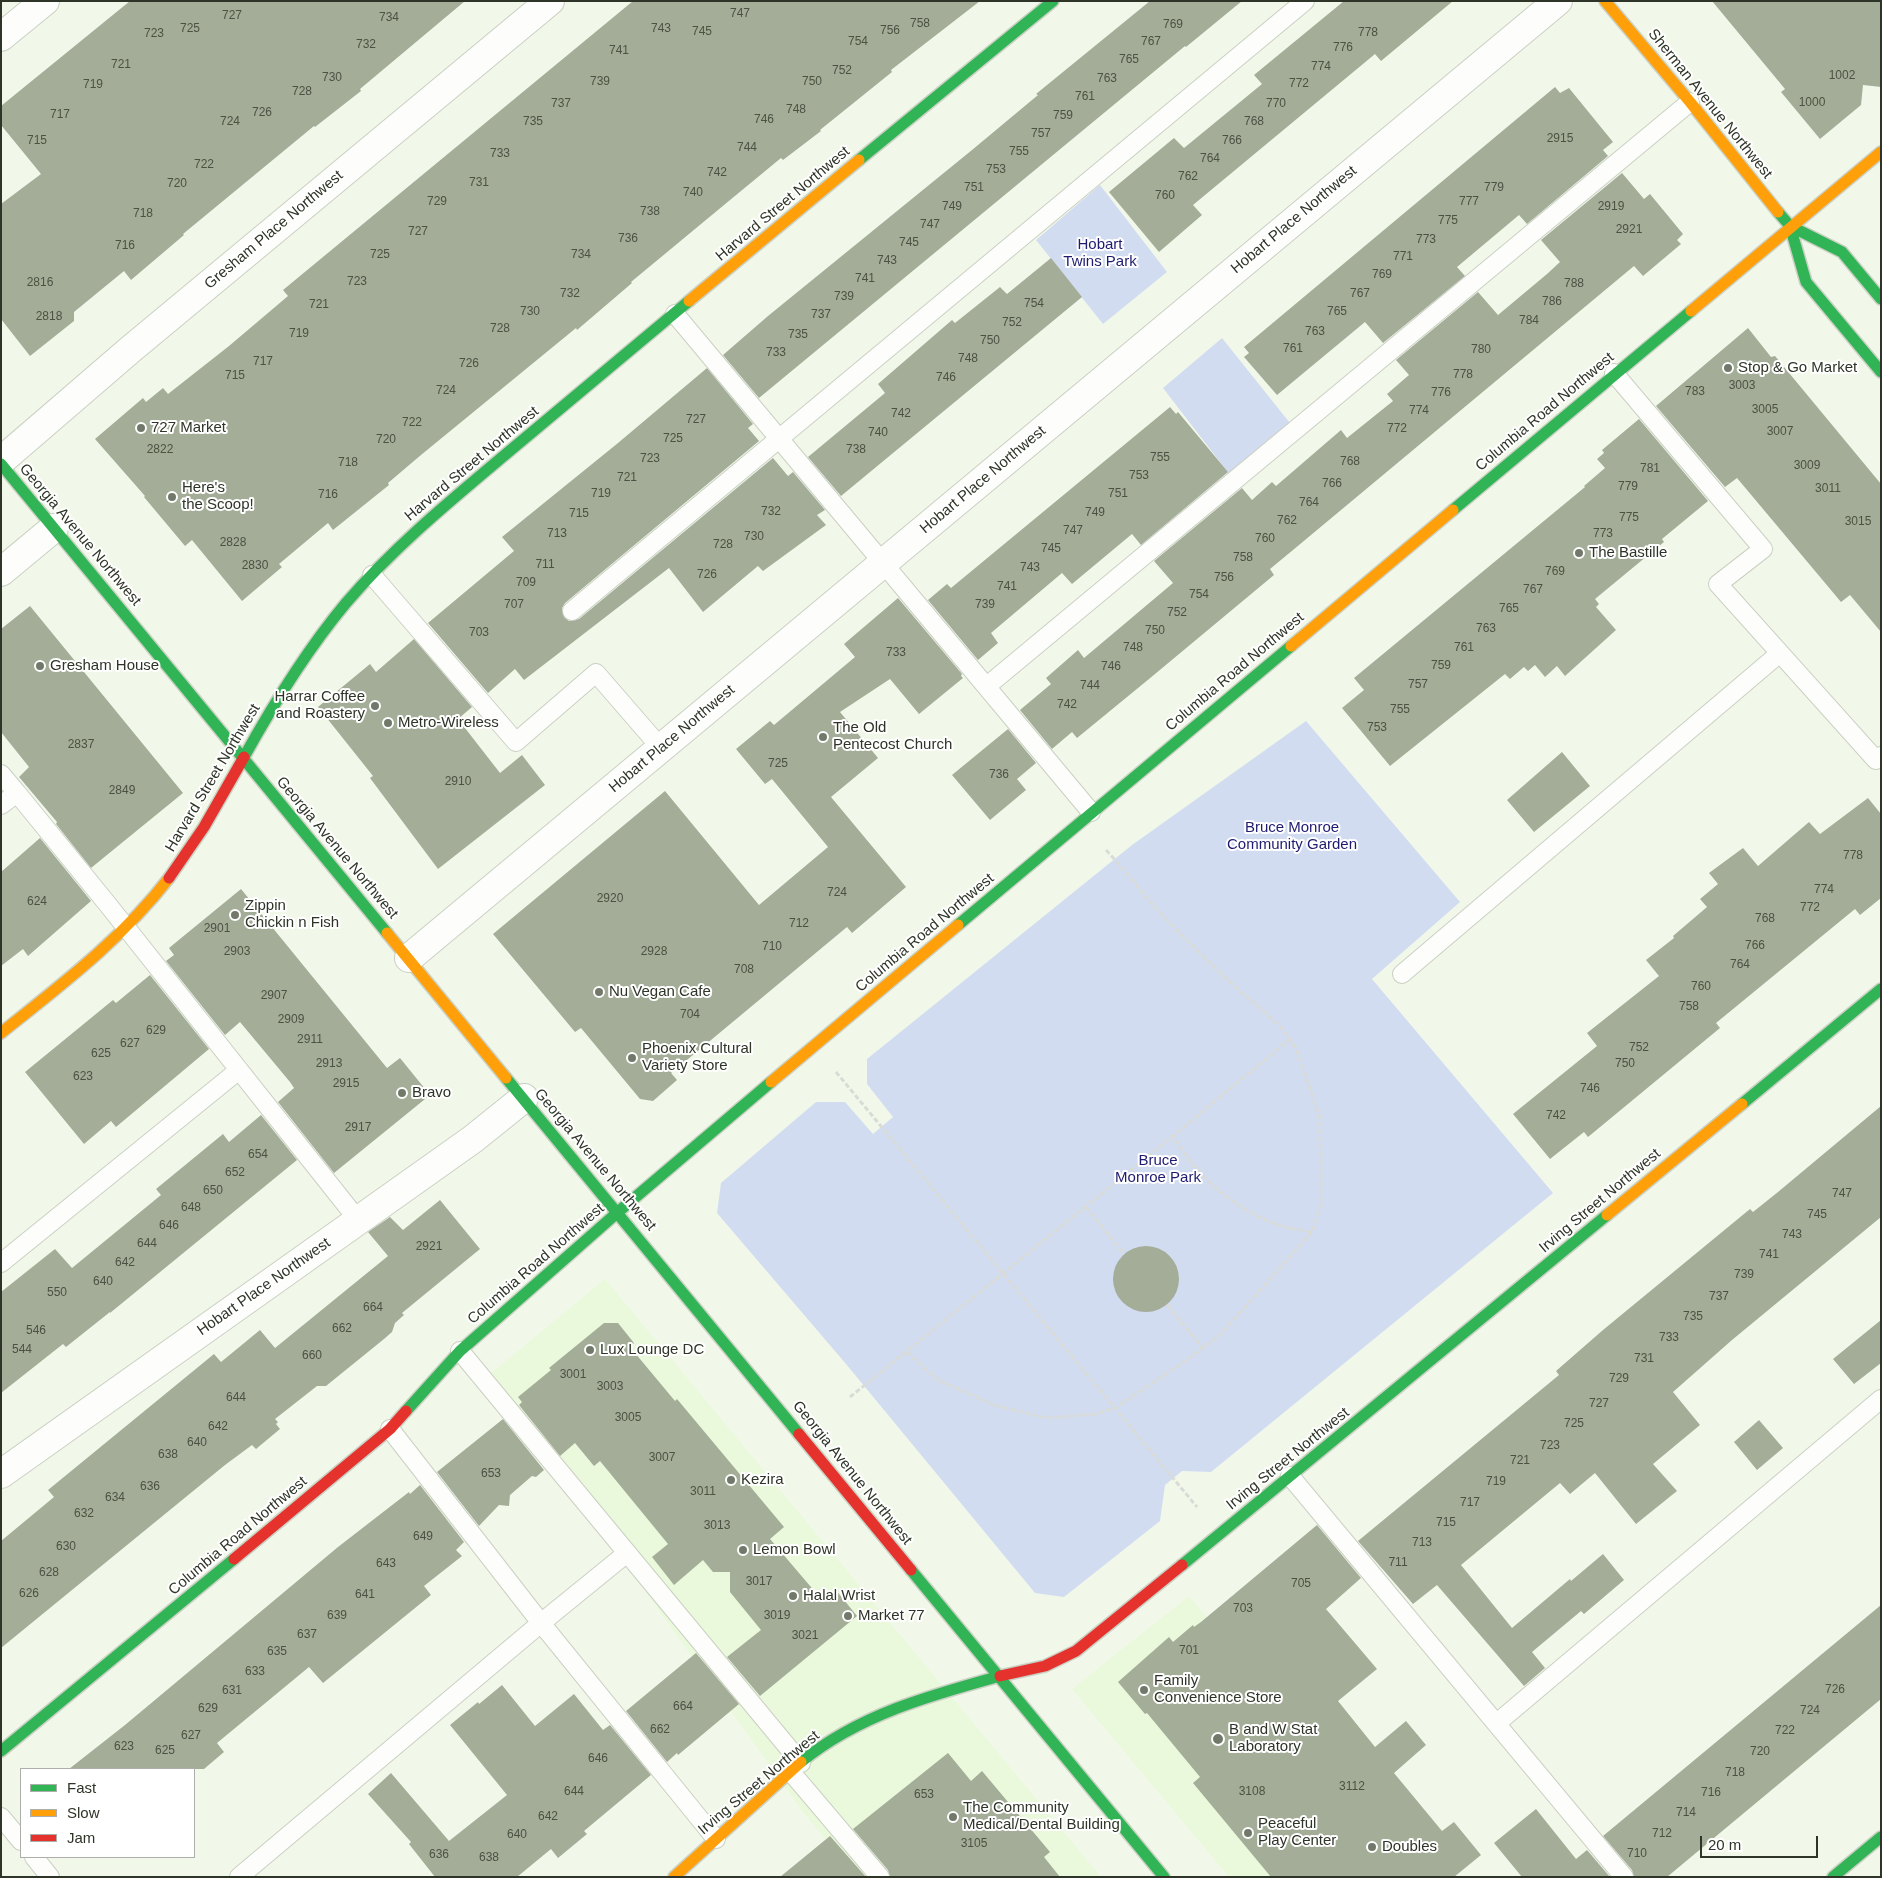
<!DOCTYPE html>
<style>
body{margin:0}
#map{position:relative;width:1882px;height:1878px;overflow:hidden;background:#f1f8e9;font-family:Helvetica,sans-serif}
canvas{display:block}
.frame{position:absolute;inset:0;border:2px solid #2e3427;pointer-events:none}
.legend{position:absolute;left:20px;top:1768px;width:175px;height:90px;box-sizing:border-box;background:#fff;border:1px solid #abaea9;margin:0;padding:6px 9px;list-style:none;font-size:15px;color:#2e3427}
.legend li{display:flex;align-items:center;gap:10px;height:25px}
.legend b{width:25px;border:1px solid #abaea9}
.scale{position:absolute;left:1700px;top:1836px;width:118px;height:22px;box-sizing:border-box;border:2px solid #2e3427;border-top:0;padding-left:6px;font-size:15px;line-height:18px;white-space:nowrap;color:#2e3427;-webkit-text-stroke:4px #fff;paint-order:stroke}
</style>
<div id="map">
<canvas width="1882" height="1878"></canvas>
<div class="frame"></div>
<ul class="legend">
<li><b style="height:6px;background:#30b455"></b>Fast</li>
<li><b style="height:6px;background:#ff9f0a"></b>Slow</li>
<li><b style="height:6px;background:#e5322d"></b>Jam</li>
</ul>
<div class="scale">20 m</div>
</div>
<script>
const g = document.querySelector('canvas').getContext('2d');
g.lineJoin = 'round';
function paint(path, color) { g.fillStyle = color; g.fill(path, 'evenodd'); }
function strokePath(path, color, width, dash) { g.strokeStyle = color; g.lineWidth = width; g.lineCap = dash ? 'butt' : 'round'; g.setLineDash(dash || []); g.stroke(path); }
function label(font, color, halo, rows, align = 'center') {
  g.font = font + ' Helvetica,sans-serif'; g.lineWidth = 4; g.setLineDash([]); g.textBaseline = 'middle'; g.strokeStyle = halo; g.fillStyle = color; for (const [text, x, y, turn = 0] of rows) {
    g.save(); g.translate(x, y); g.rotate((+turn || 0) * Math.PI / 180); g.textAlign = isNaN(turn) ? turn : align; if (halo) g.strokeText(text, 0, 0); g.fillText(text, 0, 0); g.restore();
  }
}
paint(new Path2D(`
 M605 1279 1101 1877H857L803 1812 490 1374Z
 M1189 1596 1422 1877H1229L1072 1689Z`), '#eaf8db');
paint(new Path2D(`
 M1100 185 1167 272 1103 324 1036 240Z
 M1222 338 1290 423 1230 475 1163 388Z
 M1306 721 1460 902 1372 979 1553 1193 1211 1472 1182 1471 1165 1485 1160 1521 1064 1597 1035 1593 846 1364 717 1213 721 1183 816 1102H845L873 1134 893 1117 867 1084V1059L1132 845Z`), '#d2dcf1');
paint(new Path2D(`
 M130 1H465L360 89 361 91 315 127 314 126 183 234 184 235 131 280 124 271 74 312V321L30 356 1 319V204L41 174 1 125V106Z
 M633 1H980L891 70 892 72 820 130 821 131 783 160 781 158 724 205 631 282 632 283 577 330 576 328 421 455 388 483 389 485 333 530 328 523 279 564 282 567 242 601 192 540 185 546 144 497 145 496 95 439 143 398 146 402 163 388 168 394 229 346 288 296 283 290Z
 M1150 1H1242L1186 47 1185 46 759 398 723 355 768 316 972 150 1038 95 1036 94Z
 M1344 1H1453L1381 61 1375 54 1193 205 1202 215 1159 252 1109 192 1174 138 1184 148 1262 84 1254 75Z
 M1712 1H1881V87L1863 85 1861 105 1820 139 1781 92 1785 89Z
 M1555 87 1560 93 1569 88 1613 142 1603 150 1608 156 1527 224 1519 215 1457 267 1465 276 1383 343 1365 322 1277 395 1244 357 1249 353 1244 347Z
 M1622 173 1644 199 1650 194 1683 234 1677 240 1681 244 1643 276 1634 266 1293 550 1270 569 1274 575 1149 679 1077 738 1072 732 1052 749 1020 710 1051 684 1046 678 1078 650 1084 658 1173 583 1154 561 1242 488 1252 500 1272 482 1276 486 1341 430 1347 438 1393 401 1387 394 1409 375 1396 360 1478 292 1498 315 1547 274 1560 262 1541 240Z
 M1051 258 1082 297 841 496 808 457 885 393 878 384 952 320 955 323 1000 287 1007 294Z
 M1748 328 1771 357 1775 356 1881 484V632L1850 595 1841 602 1737 478 1725 487 1656 406Z
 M707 368 753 424 748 428 759 441 565 603 562 608 564 617 569 621 579 619 773 458 788 476 793 472 825 510 817 515 826 525 763 571 758 566 703 612 669 568 524 680 515 669 488 693 428 623 514 551 502 537 618 443Z
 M1170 407 1176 414 1178 412 1228 472 1141 545 1132 534 1072 584 1062 573 991 633 998 643 978 660 928 600 947 584 951 588Z
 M1639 419 1708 501 1662 539 1664 542 1595 599 1599 604 1596 607 1616 630 1565 676 1557 666 1545 677 1535 665 1528 671 1524 667 1510 679 1505 674 1390 766 1342 708 1364 690 1354 678 1585 487 1584 486 1605 468 1597 459 1604 453 1602 450Z
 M898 598 962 674 961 676 963 678 919 714 890 679 840 712 878 758 831 797 906 887 852 933 847 927 699 1050 671 1073 677 1080 653 1101 640 1099 581 1028 575 1032 493 934 665 791 759 905 828 847 772 779 765 784 736 749 770 721 774 725 855 657 844 644Z
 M30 606 183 793 91 868 56 824 57 822 19 777 29 767 1 732V629Z
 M414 639 472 707 458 719 500 773 522 755 545 785 438 869 370 778 373 776 318 707 370 664 376 672Z
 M1008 729 1036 763 1017 779 1026 790 990 820 952 775Z
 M1562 752 1590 786 1534 832 1507 800Z
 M1868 798 1881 814V898L1860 915 1855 909 1716 1023 1720 1028 1588 1137 1584 1132 1550 1159 1513 1114 1597 1046 1587 1033 1659 976 1646 960 1674 938 1673 936 1707 907 1700 899 1718 884 1709 873 1743 848 1758 866 1809 822 1820 834Z
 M40 838 91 901 28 956 23 949 1 966V872Z
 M241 889 387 1068 400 1058 430 1095 334 1173 278 1102 294 1088 290 1082 240 1022 225 1035 166 961 174 955 169 948Z
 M150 975 209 1049 116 1127 111 1121 84 1144 25 1072 113 1000 116 1003Z
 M1881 1106V1217L1732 1340 1673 1392 1700 1425 1653 1464 1677 1491 1636 1524 1595 1473 1570 1494 1560 1483 1461 1565 1512 1628 1570 1579 1571 1581 1603 1554 1624 1580 1584 1614 1581 1611 1532 1652 1545 1668 1524 1686 1437 1585 1413 1604 1358 1541 1559 1375 1556 1371 1603 1330 1750 1209 1753 1212 1778 1192Z
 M261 1115 297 1160 110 1313V1312L66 1347 63 1344 1 1393V1292L55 1249 72 1268 161 1195 156 1189 223 1134 229 1142Z
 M440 1200 480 1249 402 1313 404 1315 395 1323 392 1332 384 1339 326 1386H317L275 1419 278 1422 276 1424 280 1429 256 1449 252 1445 225 1465 1 1648V1541L54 1497 48 1490 214 1354 221 1362 260 1330 275 1348 388 1256 368 1232 390 1217 403 1230Z
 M1113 1279a33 33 0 1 1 66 0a33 33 0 1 1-66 0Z
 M1881 1320V1363L1854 1384 1833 1359Z
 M604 1323H618L634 1343 630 1347 675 1401 677 1399 784 1527 770 1539 822 1600 835 1589 857 1616 760 1696 727 1657 761 1630 730 1592V1572H713L703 1560 674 1585 652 1557 668 1544 600 1461 594 1466 575 1443 560 1456 519 1405 522 1402 518 1397 551 1370 549 1368Z
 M503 1419 544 1470 536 1477 532 1476 510 1495 509 1506 499 1505 479 1526 437 1472Z
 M1759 1420 1783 1448 1757 1470 1734 1442Z
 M420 1485 464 1542 456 1550 462 1556 424 1586 431 1595 323 1683 309 1667 217 1743 224 1752 204 1769H69L125 1725 338 1547 409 1492 410 1494Z
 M1317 1525 1361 1578 1326 1609 1377 1669 1338 1701 1375 1747 1406 1721 1426 1745 1394 1773 1442 1831 1454 1822 1481 1855 1454 1877H1271L1193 1783 1200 1777 1147 1713 1145 1714 1118 1682 1169 1637 1173 1642 1193 1625 1194 1627 1201 1622Z
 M1881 1605V1699L1667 1877H1634L1632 1870 1603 1836Z
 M696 1653 739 1704 678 1755 677 1753 667 1762 626 1711Z
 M502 1685 535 1726 574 1694 603 1730 610 1725 651 1775 584 1831 587 1834 558 1858 551 1849 517 1877H435L409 1844 411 1842 368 1794 391 1773 449 1841 507 1795 450 1725 478 1702 479 1704Z
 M948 1753 971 1781 982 1771 1050 1852 1044 1857 1060 1877H890L888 1870 853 1829Z
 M1536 1809 1576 1859 1587 1850 1610 1877H1522L1494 1843Z
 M830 1836 866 1877H780Z`), '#a4ad98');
const lane = new Path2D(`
 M675 314 1091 812
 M1614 373 1763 549 1718 584 1876 760 1881 756
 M372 575 516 742 596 673 661 748
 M572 611 1305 1
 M987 686 1690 102
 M1 774 17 793
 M1 805 17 793 109 906 358 1220
 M1402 974 1780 653
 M1 1263 239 1070
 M460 1351 801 1763
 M390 1429 541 1623 716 1839
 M1290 1476 1624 1877
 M1497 1723 1881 1399
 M791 1772 880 1877
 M1 1817 21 1841
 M34 1857 50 1877
 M239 1877 541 1623 627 1553`);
const street = new Path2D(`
 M1 37 45 1
 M1 461 131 349 550 1
 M1 572 54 528
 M409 958 1558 1
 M1 1474 473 1139 524 1098`);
const fast = new Path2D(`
 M859 160 1053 1
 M1778 212 1790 226 1806 282 1881 372
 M1790 226 1842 252 1881 299
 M1 464 387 933
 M1453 510 1691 311
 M244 757C274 703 306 651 346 603 394 547 450 501 506 454 567 403 628 352 689 301
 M958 925 1291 646
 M506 1078 799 1434
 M1742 1104 1881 989
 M406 1411 460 1351 618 1212 771 1082
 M1182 1565 1607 1215
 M911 1570 1164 1877
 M1 1751 234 1559
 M801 1762C858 1715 931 1695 1000 1676
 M1833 1877 1881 1837`);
const slow = new Path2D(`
 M1605 1 1690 102 1778 212
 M689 301 859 160
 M1691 311 1881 152
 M1291 646 1453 510
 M387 933 506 1078
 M1 1033C61 985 122 939 169 878
 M771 1082 958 925
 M1607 1215 1742 1104
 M674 1877 801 1762`);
const jam = new Path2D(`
 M169 878 204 827 244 757
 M799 1434 911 1570
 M234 1559 390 1429 406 1411
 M1000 1676 1045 1666 1076 1651 1182 1565`);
strokePath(lane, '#cad0c3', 20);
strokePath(street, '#cad0c3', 30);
strokePath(fast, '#cad0c3', 14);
strokePath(slow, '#cad0c3', 14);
strokePath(jam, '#cad0c3', 14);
strokePath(new Path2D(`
 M1106 850C1127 872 1145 897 1166 919 1202 957 1241 992 1281 1027L1296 1048 1320 1118 1321 1206 1312 1232C1302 1230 1291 1229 1281 1226 1234 1209 1199 1179 1173 1136L1290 1039
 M836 1072 1197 1507
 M1086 1207 1124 1254
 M1167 1305 1203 1348
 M907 1352 938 1380 994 1405 1046 1418 1096 1414 1115 1408 1184 1362 1219 1336 1312 1232
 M850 1397 1173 1136`), '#d9dbd7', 3, [5, 2.5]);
strokePath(lane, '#fdfefc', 18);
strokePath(street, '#fdfefc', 28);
strokePath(fast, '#30b455', 11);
strokePath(slow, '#ff9f0a', 11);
strokePath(jam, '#e5322d', 11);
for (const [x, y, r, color] of [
 [1728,368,5,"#72796b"],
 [141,428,5,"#72796b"],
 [172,497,5,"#72796b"],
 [1579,553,5,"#72796b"],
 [40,666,5,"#72796b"],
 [375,706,5,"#72796b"],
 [388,723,5,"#72796b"],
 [823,737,5,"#72796b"],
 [235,915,5,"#72796b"],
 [599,992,5,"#72796b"],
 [632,1058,5,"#72796b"],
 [402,1093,5,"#72796b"],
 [590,1350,5,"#72796b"],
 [731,1480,5,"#72796b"],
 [743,1550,5,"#72796b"],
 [793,1596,5,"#72796b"],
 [848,1616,5,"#72796b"],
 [1144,1690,5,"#72796b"],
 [1218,1739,6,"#72796b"],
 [953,1817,5,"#72796b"],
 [1248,1833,5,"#72796b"],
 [1372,1847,5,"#72796b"]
]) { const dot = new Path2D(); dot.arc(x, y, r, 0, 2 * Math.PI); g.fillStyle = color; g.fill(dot); strokePath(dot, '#fff', 2); }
label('12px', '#4c5243', null, [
 ["747",740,14],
 ["727",232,16],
 ["734",389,18],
 ["758",920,24],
 ["769",1173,25],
 ["725",190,29],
 ["743",661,29],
 ["756",890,31],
 ["745",702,32],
 ["778",1368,33],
 ["723",154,34],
 ["754",858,42],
 ["767",1151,42],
 ["732",366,45],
 ["776",1343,48],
 ["741",619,51],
 ["765",1129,60],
 ["721",121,65],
 ["774",1321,67],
 ["752",842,71],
 ["1002",1842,76],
 ["730",332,78],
 ["763",1107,79],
 ["739",600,82],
 ["750",812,82],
 ["772",1299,84],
 ["719",93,85],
 ["728",302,92],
 ["761",1085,97],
 ["1000",1812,103],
 ["737",561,104],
 ["770",1276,104],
 ["748",796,110],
 ["726",262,113],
 ["717",60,115],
 ["759",1063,116],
 ["746",764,120],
 ["724",230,122],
 ["735",533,122],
 ["768",1254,122],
 ["757",1041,134],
 ["2915",1560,139],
 ["715",37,141],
 ["766",1232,141],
 ["744",747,148],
 ["755",1019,152],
 ["733",500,154],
 ["764",1210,159],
 ["722",204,165],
 ["753",996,170],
 ["742",717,173],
 ["762",1188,177],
 ["731",479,183],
 ["720",177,184],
 ["751",974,188],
 ["779",1494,188],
 ["740",693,193],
 ["760",1165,196],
 ["729",437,202],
 ["777",1469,202],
 ["749",952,207],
 ["2919",1611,207],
 ["738",650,212],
 ["718",143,214],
 ["775",1448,221],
 ["747",930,225],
 ["2921",1629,230],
 ["727",418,232],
 ["736",628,239],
 ["773",1426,240],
 ["745",909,243],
 ["716",125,246],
 ["725",380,255],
 ["734",581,255],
 ["771",1403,257],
 ["743",887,261],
 ["769",1382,275],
 ["741",865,279],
 ["723",357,282],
 ["2816",40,283],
 ["788",1574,284],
 ["732",570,294],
 ["767",1360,294],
 ["739",844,297],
 ["786",1552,302],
 ["754",1034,304],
 ["721",319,305],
 ["730",530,312],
 ["765",1337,312],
 ["737",821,315],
 ["2818",49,317],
 ["784",1529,321],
 ["752",1012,323],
 ["728",500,329],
 ["763",1315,332],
 ["719",299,334],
 ["735",798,335],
 ["750",990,341],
 ["761",1293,349],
 ["780",1481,350],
 ["733",776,353],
 ["748",968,359],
 ["717",263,362],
 ["726",469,364],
 ["778",1463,375],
 ["715",235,376],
 ["746",946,378],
 ["3003",1742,386],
 ["724",446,391],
 ["783",1695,392],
 ["776",1441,393],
 ["3005",1765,410],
 ["774",1419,411],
 ["742",901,414],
 ["727",696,420],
 ["722",412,423],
 ["772",1397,429],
 ["3007",1780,432],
 ["740",878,433],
 ["725",673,439],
 ["720",386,440],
 ["2822",160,450],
 ["738",856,450],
 ["755",1160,458],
 ["723",650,459],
 ["768",1350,462],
 ["718",348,463],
 ["3009",1807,466],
 ["781",1650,469],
 ["753",1139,476],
 ["721",627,478],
 ["766",1332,484],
 ["779",1628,487],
 ["3011",1828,489],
 ["719",601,494],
 ["751",1118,494],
 ["716",328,495],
 ["764",1309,503],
 ["732",771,512],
 ["749",1095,513],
 ["715",579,514],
 ["775",1629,518],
 ["762",1287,521],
 ["3015",1858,522],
 ["747",1073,531],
 ["713",557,534],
 ["773",1603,534],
 ["730",754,537],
 ["760",1265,539],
 ["2828",233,543],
 ["728",723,545],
 ["745",1051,549],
 ["758",1243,558],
 ["711",545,565],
 ["2830",255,566],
 ["743",1030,568],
 ["769",1555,572],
 ["726",707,575],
 ["756",1224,578],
 ["709",526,583],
 ["741",1007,587],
 ["767",1533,590],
 ["754",1199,595],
 ["707",514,605],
 ["739",985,605],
 ["765",1509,609],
 ["752",1177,613],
 ["763",1486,629],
 ["750",1155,631],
 ["703",479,633],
 ["748",1133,648],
 ["761",1464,648],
 ["733",896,653],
 ["759",1441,666],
 ["746",1111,667],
 ["757",1418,685],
 ["744",1090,686],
 ["742",1067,705],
 ["755",1400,710],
 ["753",1377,728],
 ["2837",81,745],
 ["725",778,764],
 ["736",999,775],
 ["2910",458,782],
 ["2849",122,791],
 ["778",1853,856],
 ["774",1824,890],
 ["724",837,893],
 ["2920",610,899],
 ["624",37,902],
 ["772",1810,908],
 ["768",1765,919],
 ["712",799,924],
 ["2901",217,929],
 ["766",1755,946],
 ["710",772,947],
 ["2903",237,952],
 ["2928",654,952],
 ["764",1740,965],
 ["708",744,970],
 ["760",1701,987],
 ["2907",274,996],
 ["758",1689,1007],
 ["704",690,1015],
 ["2909",291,1020],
 ["629",156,1031],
 ["2911",310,1040],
 ["627",130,1044],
 ["752",1639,1048],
 ["625",101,1054],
 ["2913",329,1064],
 ["750",1625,1064],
 ["623",83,1077],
 ["2915",346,1084],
 ["746",1590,1089],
 ["742",1556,1116],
 ["2917",358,1128],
 ["654",258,1155],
 ["652",235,1173],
 ["650",213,1191],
 ["747",1842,1194],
 ["648",191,1208],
 ["745",1817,1215],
 ["646",169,1226],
 ["743",1792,1235],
 ["644",147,1244],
 ["2921",429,1247],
 ["741",1769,1255],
 ["642",125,1263],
 ["739",1744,1275],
 ["640",103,1282],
 ["550",57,1293],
 ["737",1719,1297],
 ["664",373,1308],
 ["735",1693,1317],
 ["662",342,1329],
 ["546",36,1331],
 ["733",1669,1338],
 ["544",22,1350],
 ["660",312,1356],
 ["731",1644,1359],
 ["3001",573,1375],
 ["729",1619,1379],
 ["3003",610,1387],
 ["644",236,1398],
 ["727",1599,1404],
 ["3005",628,1418],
 ["725",1574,1424],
 ["642",218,1427],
 ["640",197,1443],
 ["723",1550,1446],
 ["638",168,1455],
 ["3007",662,1458],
 ["721",1520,1461],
 ["653",491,1474],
 ["719",1496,1482],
 ["636",150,1487],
 ["3011",703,1492],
 ["634",115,1498],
 ["717",1470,1503],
 ["632",84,1514],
 ["715",1446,1523],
 ["3013",717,1526],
 ["649",423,1537],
 ["713",1422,1543],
 ["630",66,1547],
 ["711",1398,1563],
 ["643",386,1564],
 ["628",49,1573],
 ["3017",759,1582],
 ["705",1301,1584],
 ["626",29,1594],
 ["641",365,1595],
 ["703",1243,1609],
 ["639",337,1616],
 ["3019",777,1616],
 ["637",307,1635],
 ["3021",805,1636],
 ["701",1189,1651],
 ["635",277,1652],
 ["633",255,1672],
 ["726",1835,1690],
 ["631",232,1691],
 ["664",683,1707],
 ["629",208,1709],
 ["724",1810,1711],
 ["662",660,1730],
 ["722",1785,1731],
 ["627",191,1736],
 ["623",124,1747],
 ["625",165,1751],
 ["720",1760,1752],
 ["646",598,1759],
 ["718",1735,1773],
 ["3112",1352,1787],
 ["644",574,1792],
 ["3108",1252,1792],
 ["716",1711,1793],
 ["653",924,1795],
 ["714",1686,1813],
 ["642",548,1817],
 ["712",1662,1834],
 ["640",517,1835],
 ["3105",974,1844],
 ["710",1637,1854],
 ["636",439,1855],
 ["638",489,1858]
]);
label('15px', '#2e3427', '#fff', [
 ["Sherman Avenue Northwest",1710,104,51],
 ["Harvard Street Northwest",783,204,-40],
 ["Hobart Place Northwest",1294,220,-40],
 ["Gresham Place Northwest",274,230,-40],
 ["Columbia Road Northwest",1545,412,-40],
 ["Harvard Street Northwest",472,464,-40],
 ["Hobart Place Northwest",983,480,-40],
 ["Georgia Avenue Northwest",80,535,50],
 ["Columbia Road Northwest",1235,672,-40],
 ["Hobart Place Northwest",672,739,-40],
 ["Harvard Street Northwest",213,778,-59],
 ["Georgia Avenue Northwest",337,848,50],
 ["Columbia Road Northwest",925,933,-40],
 ["Georgia Avenue Northwest",595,1160,50],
 ["Irving Street Northwest",1600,1201,-40],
 ["Columbia Road Northwest",536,1264,-41],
 ["Hobart Place Northwest",264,1287,-35],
 ["Irving Street Northwest",1288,1459,-39],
 ["Georgia Avenue Northwest",852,1473,51],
 ["Columbia Road Northwest",238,1536,-40],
 ["Irving Street Northwest",759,1783,-40]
]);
label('15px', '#1e1b70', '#fff', [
 ["Hobart",1100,245],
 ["Twins Park",1100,262],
 ["Bruce Monroe",1292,828],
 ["Community Garden",1292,845],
 ["Bruce",1158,1161],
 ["Monroe Park",1158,1178]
]);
label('15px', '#2e3427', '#fff', [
 ["Stop & Go Market",1738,368],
 ["727 Market",151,428],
 ["Here's",182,488],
 ["the Scoop!",182,505],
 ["The Bastille",1589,553],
 ["Gresham House",50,666],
 ["Harrar Coffee",365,697,"right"],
 ["and Roastery",365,714,"right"],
 ["Metro-Wireless",398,723],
 ["The Old",833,728],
 ["Pentecost Church",833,745],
 ["Zippin",245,906],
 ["Chickin n Fish",245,923],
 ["Nu Vegan Cafe",609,992],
 ["Phoenix Cultural",642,1049],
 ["Variety Store",642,1066],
 ["Bravo",412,1093],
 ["Lux Lounge DC",600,1350],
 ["Kezira",741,1480],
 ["Lemon Bowl",753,1550],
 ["Halal Wrist",803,1596],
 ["Market 77",858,1616],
 ["Family",1154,1681],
 ["Convenience Store",1154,1698],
 ["B and W Stat",1229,1730],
 ["Laboratory",1229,1747],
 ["The Community",963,1808],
 ["Medical/Dental Building",963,1825],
 ["Peaceful",1258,1824],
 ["Play Center",1258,1841],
 ["Doubles",1382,1847]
], 'left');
</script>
